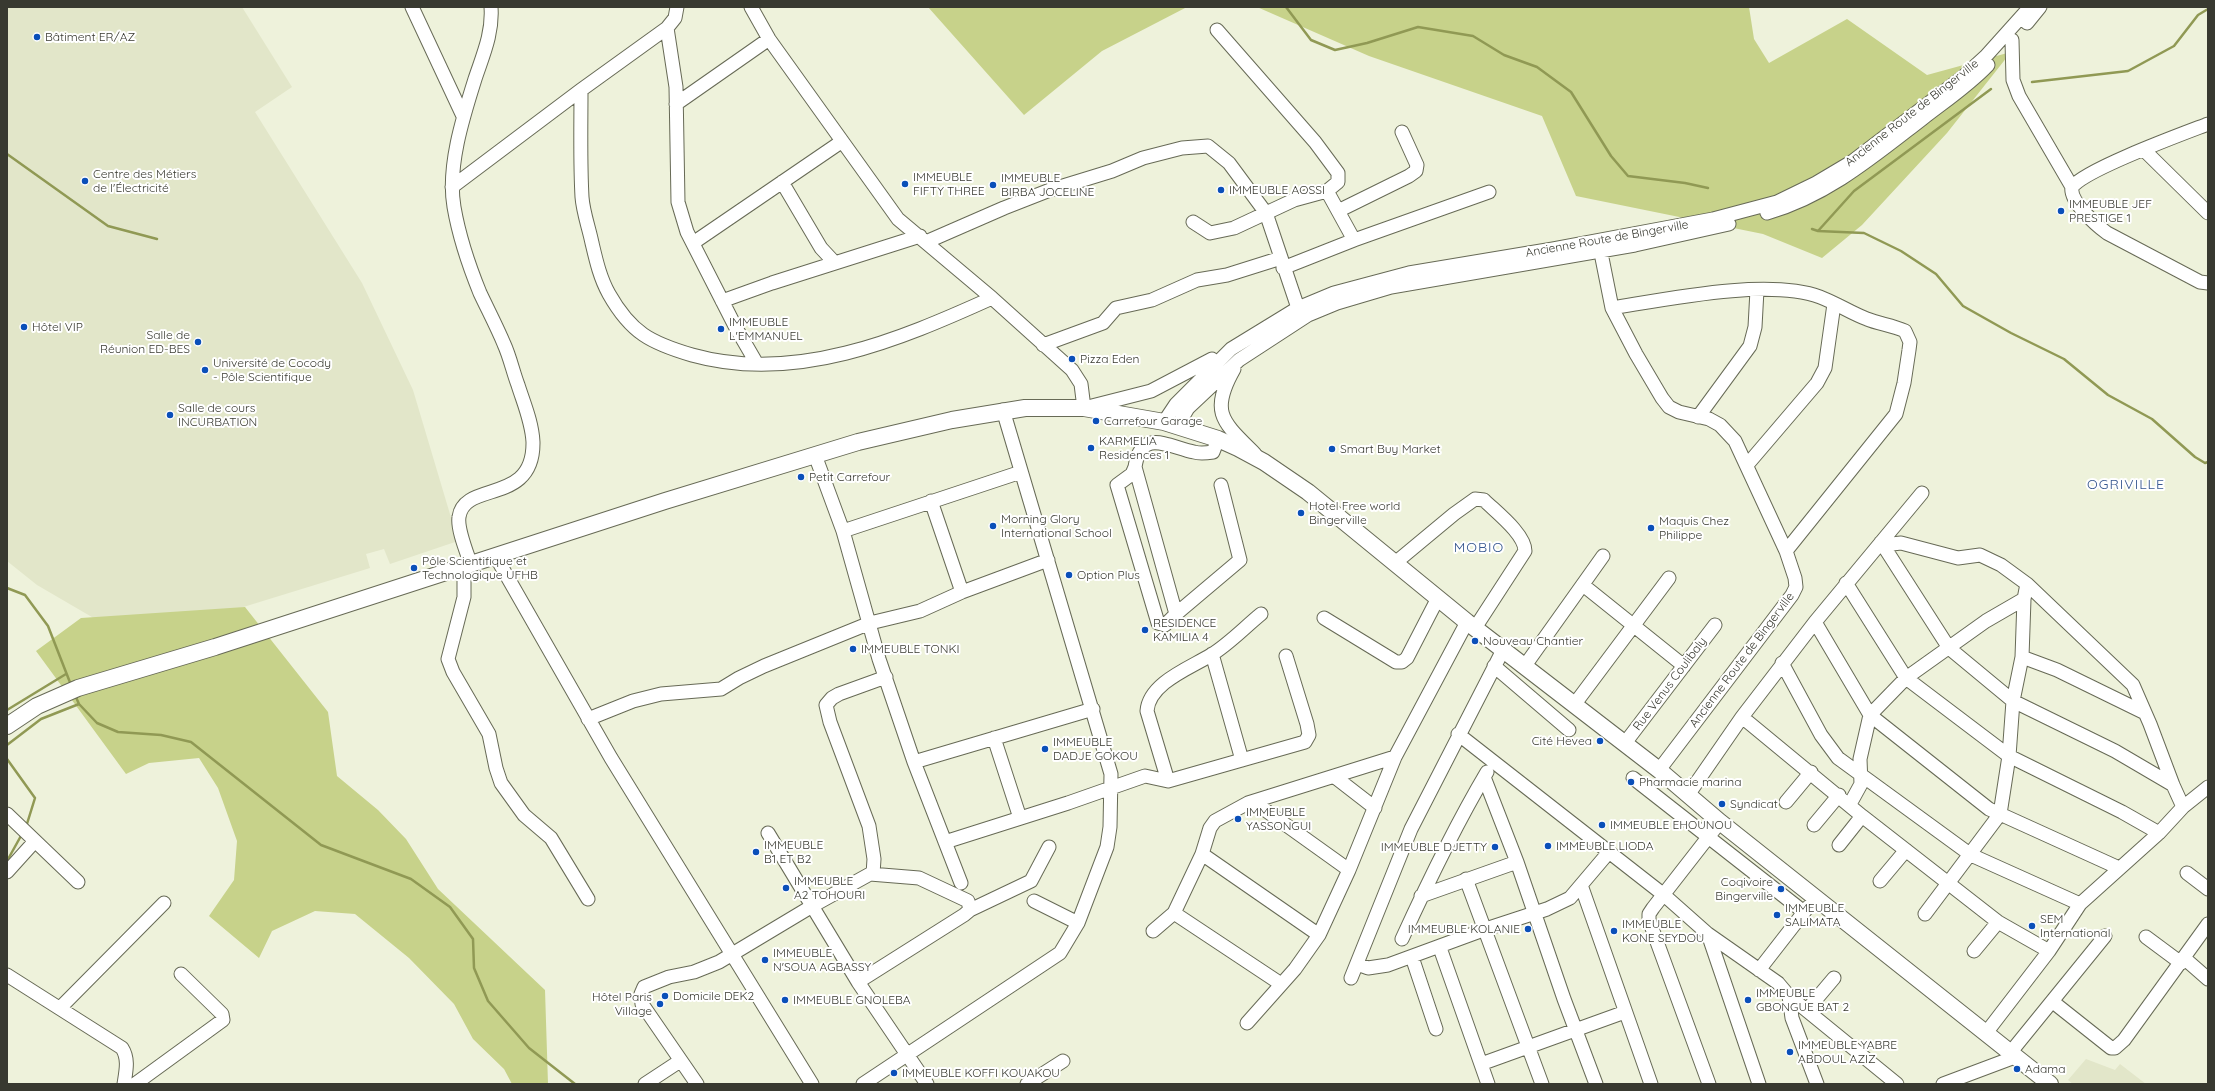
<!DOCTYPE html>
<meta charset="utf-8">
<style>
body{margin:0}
#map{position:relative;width:2215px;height:1091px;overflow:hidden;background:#eef2db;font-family:Quicksand,sans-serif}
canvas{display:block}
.frame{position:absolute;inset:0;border:8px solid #383930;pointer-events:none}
</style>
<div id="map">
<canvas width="2215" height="1091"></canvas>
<div class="frame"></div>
</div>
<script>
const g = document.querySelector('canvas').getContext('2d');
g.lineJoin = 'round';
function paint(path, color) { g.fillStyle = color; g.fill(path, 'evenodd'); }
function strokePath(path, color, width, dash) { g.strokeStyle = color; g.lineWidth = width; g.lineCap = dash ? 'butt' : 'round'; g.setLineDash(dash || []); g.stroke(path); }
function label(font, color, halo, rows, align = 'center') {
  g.font = font + ' Quicksand,sans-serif'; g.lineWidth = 4; g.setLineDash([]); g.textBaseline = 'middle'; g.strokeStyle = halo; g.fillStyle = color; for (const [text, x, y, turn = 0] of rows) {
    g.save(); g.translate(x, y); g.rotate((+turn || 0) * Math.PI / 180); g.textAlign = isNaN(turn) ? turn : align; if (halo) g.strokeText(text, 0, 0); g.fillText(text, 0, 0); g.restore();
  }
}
paint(new Path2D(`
 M7 7H242L292 87 255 112 362 283 413 390 458 541 390 564 384 549 366 554 370 568 133 641 37 585 7 561Z
 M2086 1059 2115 1070 2120 1064 2146 1084H2073L2068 1080Z`), '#e2e6c9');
paint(new Path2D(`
 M928 7H1187L1102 51 1024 115Z
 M1257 7H1749L1754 39 1769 63 1847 19 1927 75 2011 52 1947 133 1862 225 1822 258 1763 234 1576 196 1542 116 1369 56Z
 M245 607 328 712 337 776 378 810 406 839 438 889 545 990 548 1084H512L504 1069 473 1039 454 1004 409 958 355 914 315 911 272 931 259 958 209 916 234 880 237 841 218 788 199 758 149 763 126 774 36 651 81 618Z`), '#c7d28a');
strokePath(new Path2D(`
 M1286 7 1311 40 1335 50 1367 43 1418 27 1473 36 1504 55 1537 67 1571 92 1611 156 1628 176 1685 183 1708 188
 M2032 82 2128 71 2174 46 2198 15 2208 9
 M7 154 108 226 157 239
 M1812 229 1818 231 1854 191 1991 89
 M1818 231 1864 233 1901 251 1936 274 1963 306 2011 333 2064 359 2108 395 2152 419 2195 457 2205 463 2208 462
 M7 588 25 595 48 626 71 685
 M75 695 79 704 97 723 118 732 161 735 191 742 321 845 411 879 450 907 473 939 474 968 488 1001 529 1048 575 1084
 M7 710 66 674
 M7 745 41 719 79 704
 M7 759 35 798 26 827
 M7 861 22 834`), '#909954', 2.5);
const minor = new Path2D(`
 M412 7 463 116
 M751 7 769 39 898 219 992 298 1072 370 1081 384 1084 408 1151 391 1212 359
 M2027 23 2040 7
 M667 28 676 87 678 202 687 232 735 326 757 364
 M2012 40 2013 80 2019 96 2072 187C2069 201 2096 225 2107 233L2200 282 2208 283
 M581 90C581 125 580 161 582 197 583 212 589 228 592 243 596 260 600 278 609 294 631 333 651 343 692 355 795 384 899 340 992 298
 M676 104 769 39
 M2144 150 2208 213
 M782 182 821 248 835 263
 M452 187 581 90 667 28 675 18 677 7
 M2072 187C2086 169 2182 134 2208 124
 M1327 191 1354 240
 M1338 211 1409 176 1416 171 1417 165 1402 132
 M1767 213C1827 196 1874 156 1922 119 1945 101 1968 86 1988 65
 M1193 222 1210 233 1234 228 1294 200 1327 191 1338 182V173L1315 142 1217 30
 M926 242 1004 208 1050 190 1112 171 1143 158 1182 148 1208 146 1229 163 1266 213 1298 308
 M693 243 841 142
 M1599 243 1612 308 1636 354 1662 398 1669 407 1679 412 1709 419 1720 425 1735 441 1786 551 1795 578 1796 587 1792 595 1659 770
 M1283 268 1354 240 1489 192
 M722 301 772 283 920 236
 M1612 308C1668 299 1768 278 1820 297 1836 303 1851 313 1867 319 1879 324 1892 325 1905 331L1910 342 1909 350 1904 383 1896 414 1786 551
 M1043 345 1103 323 1116 308 1152 300 1197 280 1227 275 1281 258
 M1234 369C1209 413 1223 422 1255 454
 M1698 417 1750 346 1755 327 1757 290
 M1164 422 1176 404 1231 349 1298 308 1334 293 1409 273 1553 249 1713 219 1777 202 1816 183 1853 161 1963 77 1986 56 2030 7
 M1178 425 1188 408 1239 360 1308 315 1337 303 1391 287 1635 245 1729 224
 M1218 439 1213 452C1207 453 1200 454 1194 452 1169 447 1141 427 1135 467L1176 614 1240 560 1221 485
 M815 455 843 531 879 659 914 762 961 883
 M1747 465 1817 383 1825 368 1834 304
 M1135 467 1132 474 1117 485 1158 623 1165 625 1176 614
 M931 501 962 592
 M843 531 1021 472
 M1881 542 1949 648 2013 701 2115 751 2173 785
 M1883 545 1901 543 1958 558 1980 555 2001 565 2027 584 2133 685 2150 724 2173 785 2183 807
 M496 557 611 758 812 1084
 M1395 563 1454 514 1475 499 1484 500C1496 512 1525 534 1525 551L1475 628
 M471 565C467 553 457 529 459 517 464 480 534 506 533 442 532 422 524 404 518 385 513 372 510 357 504 344 497 327 488 310 480 293 469 266 459 236 454 207 447 167 463 117 475 79 483 55 493 33 491 7
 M464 567V597L448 659 453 672 489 734 496 768 501 783 524 815 551 838 588 899
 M1846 583 1906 678 2009 756 2122 812 2159 833
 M1583 585 1684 666
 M1324 618 1396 662H1402L1407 658 1438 598
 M1815 622 1870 715 1989 809 2119 868
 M1212 654 1242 760
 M2022 657 2057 670 2145 713
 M1782 663 1821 735 1838 758 1971 855 2080 904
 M1494 666 1569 730
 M1524 667 1603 556
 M1574 705 1669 578
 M1742 717 1862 816 1998 922 2049 951
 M588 719 633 701 661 694 721 689 739 678 764 666 870 623 920 611 962 592 1048 560
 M1458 734 1664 895 1708 934 1778 983 1789 996 1897 1084
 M994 738 1020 818
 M1625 743 1715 625
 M914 762 1093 709
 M1335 777 1375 808
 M1484 777 1517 862 1564 999 1596 1084
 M1633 778 1804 912
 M1168 781 1147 711C1149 683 1190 668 1211 655 1229 644 1245 627 1261 614
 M1688 795 1742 717 1815 622 1922 493
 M1254 802 1349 870
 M1786 802 1811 772
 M1850 804 1861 784 1860 759 1870 715 1906 678 1986 621 2024 599
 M7 814 78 882
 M1814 825 1839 795
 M768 833 858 982 927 1084
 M945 842 1068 803 1145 776 1168 781 1305 742 1309 735 1307 724 1286 656
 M1839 845 1862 816
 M1202 854 1319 935
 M7 872 35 841
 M2187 873 2208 889
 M873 874 874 859 869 826 830 722 826 705 832 698 839 694 886 677
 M1466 879 1542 1084
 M1880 881 1906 850
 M1581 885 1651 1084
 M1421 896 1517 862
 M1034 901 1078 923
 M970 910 1031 881 1049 847
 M1174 913 1281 984
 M1925 914 2000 814 2009 756 2013 701 2022 657 2024 599 2027 584
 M1153 931 1174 913 1202 854 1210 828 1215 821 1248 803 1395 757
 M1708 934 1759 1084
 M2146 937 2181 963
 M1402 939C1428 882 1455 826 1487 772
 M1440 948 1488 1084
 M1974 951 1998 922
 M1412 957 1436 1029
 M2184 958 2208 979
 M1357 964 1368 968 1388 965 1486 929 1547 909 1570 898 1609 852
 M1759 970 1808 907
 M7 975 122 1048C129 1059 126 1071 124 1084
 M1351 978 1411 829 1503 650
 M1789 996 1792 1018 1817 1084
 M2053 1002 2111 1048H2115L2124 1040 2208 924
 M60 1008 164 903
 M1807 1010 1834 978
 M1247 1023 1295 969 1319 935 1349 870 1395 757 1467 622
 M1986 1033 2049 951 2080 904 2159 833 2183 807 2208 787
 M2010 1053 2105 936
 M1481 1064 1625 1012
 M135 1084 223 1020 222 1014 181 974
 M645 1084 680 1061
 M697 1084 642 1004 641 994 644 987 669 977 694 972 719 962 814 905 870 874 919 878 968 901 970 910 964 915 858 982
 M863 1084 1060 953 1078 923 1107 847 1110 827 1111 774 1003 410
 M1027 1084 1063 1061
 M1709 1084 1649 920V914L1653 908 1720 822
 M1943 1084 2015 1057`);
const major = new Path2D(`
 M7 726 37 706 78 688 215 647 665 501 858 442 952 420 1025 408H1084L1164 422 1218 439 1238 448 1264 462 1308 492 1467 622 1659 770 1720 822 2050 1084`);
strokePath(minor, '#676a56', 15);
strokePath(major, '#676a56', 18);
strokePath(minor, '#fff', 13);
strokePath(major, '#fff', 16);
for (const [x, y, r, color] of [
 [37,37,4,"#0a4fb9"],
 [85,181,4,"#0a4fb9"],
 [905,184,4,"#0a4fb9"],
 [993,185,4,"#0a4fb9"],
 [1221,190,4,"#0a4fb9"],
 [2061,211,4,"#0a4fb9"],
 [24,327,4,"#0a4fb9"],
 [721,329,4,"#0a4fb9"],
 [198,342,4,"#0a4fb9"],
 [1072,359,4,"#0a4fb9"],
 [205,370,4,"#0a4fb9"],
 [170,415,4,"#0a4fb9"],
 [1096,421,4,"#0a4fb9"],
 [1091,448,4,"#0a4fb9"],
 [1332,449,4,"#0a4fb9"],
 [801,477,4,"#0a4fb9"],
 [1301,513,4,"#0a4fb9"],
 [993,526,4,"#0a4fb9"],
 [1651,528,4,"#0a4fb9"],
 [414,568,4,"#0a4fb9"],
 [1069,575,4,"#0a4fb9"],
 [1145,630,4,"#0a4fb9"],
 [1475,641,4,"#0a4fb9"],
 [853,649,4,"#0a4fb9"],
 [1600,741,4,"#0a4fb9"],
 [1045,749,4,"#0a4fb9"],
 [1631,782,4,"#0a4fb9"],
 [1722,804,4,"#0a4fb9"],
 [1238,819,4,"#0a4fb9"],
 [1602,825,4,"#0a4fb9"],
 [1548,846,4,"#0a4fb9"],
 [1495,847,4,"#0a4fb9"],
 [756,852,4,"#0a4fb9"],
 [786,888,4,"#0a4fb9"],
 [1781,889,4,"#0a4fb9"],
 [1777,915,4,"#0a4fb9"],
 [2032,926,4,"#0a4fb9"],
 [1528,929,4,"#0a4fb9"],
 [1614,931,4,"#0a4fb9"],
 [765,960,4,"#0a4fb9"],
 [665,996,4,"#0a4fb9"],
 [785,1000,4,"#0a4fb9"],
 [1748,1000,4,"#0a4fb9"],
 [660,1004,4,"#0a4fb9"],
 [1790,1052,4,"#0a4fb9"],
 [2017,1069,4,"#0a4fb9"],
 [894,1073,4,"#0a4fb9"]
]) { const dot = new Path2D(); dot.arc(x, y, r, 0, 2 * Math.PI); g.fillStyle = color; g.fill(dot); strokePath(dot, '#fff', 1.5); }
label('12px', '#383930', '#fff', [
 ["Bâtiment ER/AZ",45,37],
 ["Centre des Métiers",93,174],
 ["de l'Électricité",93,188],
 ["IMMEUBLE",913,177],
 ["FIFTY THREE",913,191],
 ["IMMEUBLE",1001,178],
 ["BIRBA JOCELINE",1001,192],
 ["IMMEUBLE AOSSI",1229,190],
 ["IMMEUBLE JEF",2069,204],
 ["PRESTIGE 1",2069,218],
 ["IMMEUBLE",729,322],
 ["L'EMMANUEL",729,336],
 ["Hôtel VIP",32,327],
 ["Salle de",190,335,"right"],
 ["Réunion ED-BES",190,349,"right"],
 ["Pizza Eden",1080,359],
 ["Université de Cocody",213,363],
 ["- Pôle Scientifique",213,377],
 ["Salle de cours",178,408],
 ["INCURBATION",178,422],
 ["Carrefour Garage",1104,421],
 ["KARMELIA",1099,441],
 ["Residences 1",1099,455],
 ["Smart Buy Market",1340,449],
 ["Petit Carrefour",809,477],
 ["Hotel Free world",1309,506],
 ["Bingerville",1309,520],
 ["Morning Glory",1001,519],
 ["International School",1001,533],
 ["Maquis Chez",1659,521],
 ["Philippe",1659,535],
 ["Pôle Scientifique et",422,561],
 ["Technologique UFHB",422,575],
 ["Option Plus",1077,575],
 ["RESIDENCE",1153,623],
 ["KAMILIA 4",1153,637],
 ["Nouveau Chantier",1483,641],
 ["IMMEUBLE TONKI",861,649],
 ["Cité Hevea",1592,741,"right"],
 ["IMMEUBLE",1053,742],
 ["DADJE GOKOU",1053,756],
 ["Pharmacie marina",1639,782],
 ["Syndicat",1730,804],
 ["IMMEUBLE",1246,812],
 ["YASSONGUI",1246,826],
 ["IMMEUBLE EHOUNOU",1610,825],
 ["IMMEUBLE",764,845],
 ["B1 ET B2",764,859],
 ["IMMEUBLE LIODA",1556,846],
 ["IMMEUBLE DJETTY",1487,847,"right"],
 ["IMMEUBLE",794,881],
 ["A2 TOHOURI",794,895],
 ["Coqivoire",1773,882,"right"],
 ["Bingerville",1773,896,"right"],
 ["IMMEUBLE",1785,908],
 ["SALIMATA",1785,922],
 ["SEM",2040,919],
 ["International",2040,933],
 ["IMMEUBLE",1622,924],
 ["KONE SEYDOU",1622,938],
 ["IMMEUBLE KOLANIE",1520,929,"right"],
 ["IMMEUBLE",773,953],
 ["N'SOUA AGBASSY",773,967],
 ["IMMEUBLE",1756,993],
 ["GBONGUE BAT 2",1756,1007],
 ["Domicile DEK2",673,996],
 ["Hôtel Paris",652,997,"right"],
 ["Village",652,1011,"right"],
 ["IMMEUBLE GNOLEBA",793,1000],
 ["IMMEUBLE YABRE",1798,1045],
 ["ABDOUL AZIZ",1798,1059],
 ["Adama",2025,1069],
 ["IMMEUBLE KOFFI KOUAKOU",902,1073]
], 'left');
label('12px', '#383930', '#fff', [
 ["Ancienne Route de Bingerville",1912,113,-38],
 ["Ancienne Route de Bingerville",1607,239,-10],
 ["Ancienne Route de Bingerville",1742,660,-53],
 ["Rue Venus Coulibaly",1670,684,-53]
]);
g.letterSpacing = '1px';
label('14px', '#36578f', '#fff', [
 ["OGRIVILLE",2126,485],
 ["MOBIO",1479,548]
]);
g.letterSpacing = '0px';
</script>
